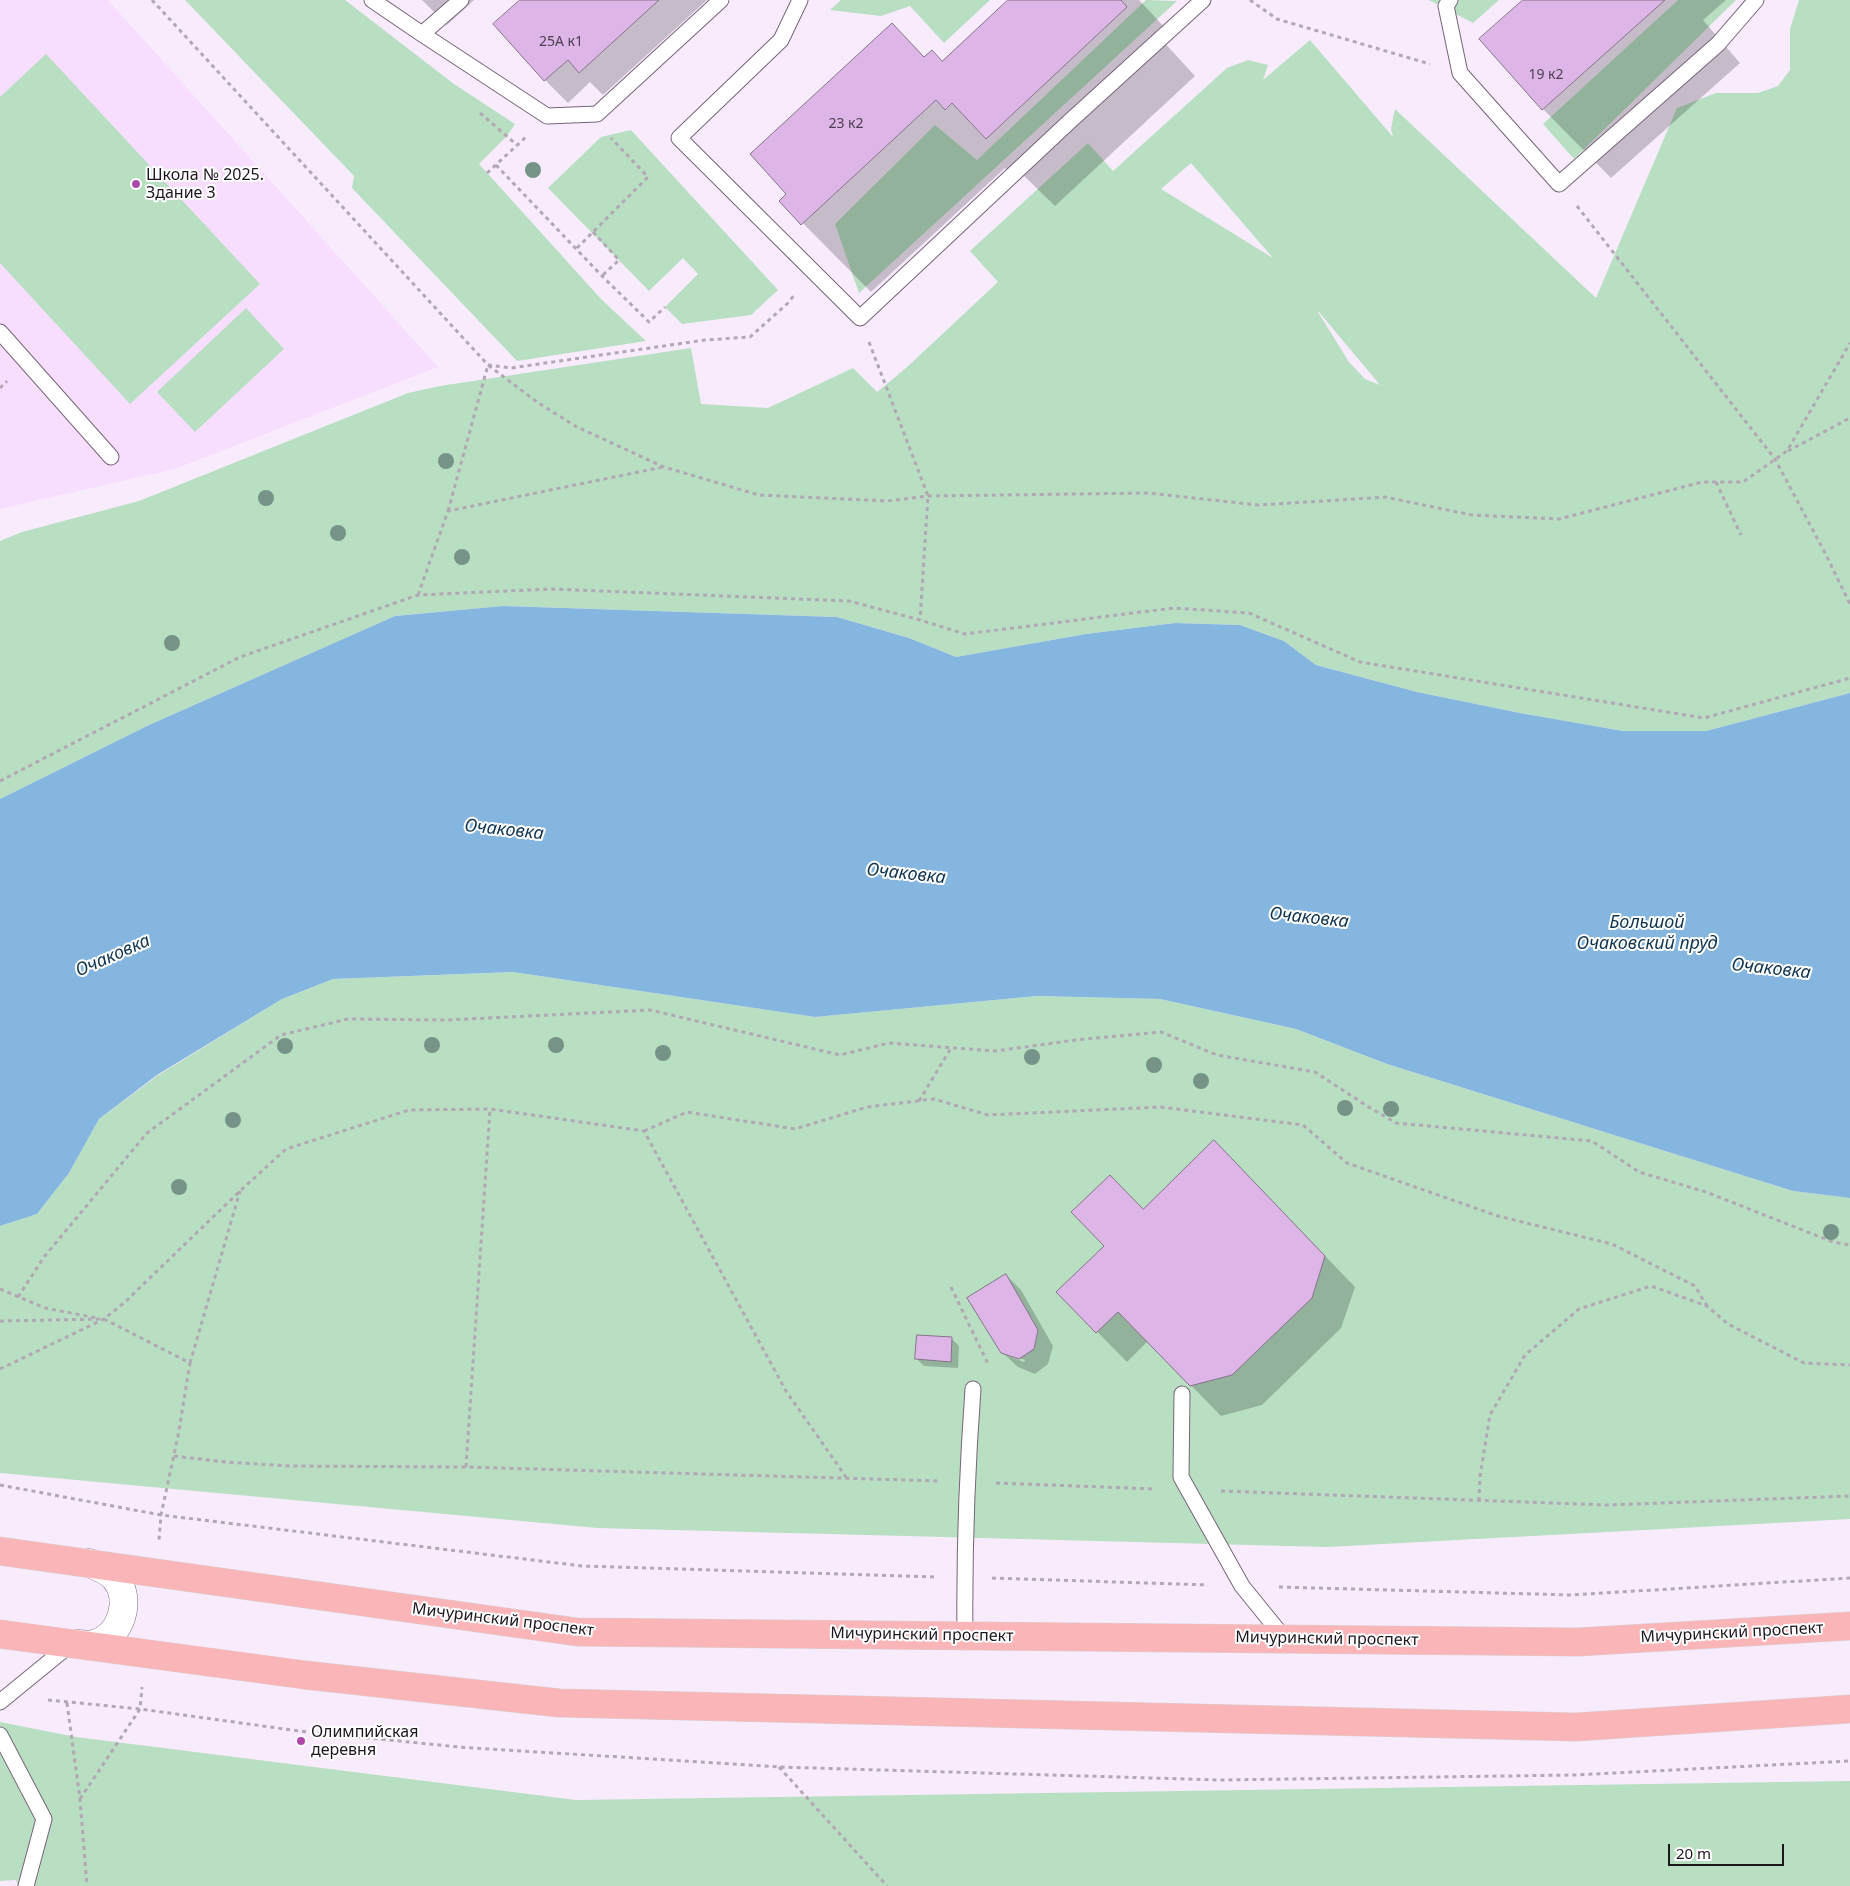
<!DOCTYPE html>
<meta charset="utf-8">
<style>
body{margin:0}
#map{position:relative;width:1850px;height:1886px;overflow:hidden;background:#f8ecfc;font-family:"Noto Sans",sans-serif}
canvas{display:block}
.scale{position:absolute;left:1668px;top:1844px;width:116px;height:22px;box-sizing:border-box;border:2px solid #1d161f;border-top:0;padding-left:6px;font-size:15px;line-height:18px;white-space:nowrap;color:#1d161f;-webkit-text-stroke:4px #fff;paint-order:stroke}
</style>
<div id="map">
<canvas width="1850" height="1886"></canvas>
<div class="scale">20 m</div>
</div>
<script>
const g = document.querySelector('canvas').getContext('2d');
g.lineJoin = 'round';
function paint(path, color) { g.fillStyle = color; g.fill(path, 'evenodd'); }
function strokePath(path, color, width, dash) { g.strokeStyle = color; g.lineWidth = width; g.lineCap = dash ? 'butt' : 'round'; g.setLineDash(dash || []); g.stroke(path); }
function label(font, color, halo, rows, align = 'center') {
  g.font = font + ' "Noto Sans",sans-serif'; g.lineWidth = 4; g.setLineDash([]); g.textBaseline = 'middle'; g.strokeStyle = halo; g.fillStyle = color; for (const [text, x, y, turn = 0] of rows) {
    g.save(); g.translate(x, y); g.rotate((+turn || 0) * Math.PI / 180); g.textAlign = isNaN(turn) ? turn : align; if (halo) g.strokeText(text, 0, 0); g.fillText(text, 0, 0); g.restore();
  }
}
paint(new Path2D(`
 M0 0H108L438 367 175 469 0 509Z`), '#f8defe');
paint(new Path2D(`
 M185 0H345L454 84 515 124 507 136 479 164 602 300 646 341 517 361 352 188 354 176Z
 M841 0H990L944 43 910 6 881 16 830 10Z
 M1146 0 1177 1 859 293 835 224 935 125 977 160Z
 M1429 0H1499L1473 23Z
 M1678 0H1736L1574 159 1543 124Z
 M1799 0H1850V693L1706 731H1623L1520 713 1417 692 1316 665 1284 641 1240 625 1175 623 1086 634 956 657 909 638 837 617 503 606 395 616 149 725 0 799V541L22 532 139 501 408 393 440 386 691 348 701 404 768 408 853 368 877 392 906 368 998 282 970 251 1088 143 1113 171 1227 68 1248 60 1268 65 1263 80 1310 40 1393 137 1391 129 1395 109 1596 298 1677 108 1716 93H1758L1778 86 1790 70V29ZM1191 163 1273 258 1161 189ZM1318 312H1319L1380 385 1365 379 1349 362Z
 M46 54 260 284 130 404 0 263V97Z
 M631 130 778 290 751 315 682 324 665 307 698 274 683 258 649 291 548 188 601 137Z
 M246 308 284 349 195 432 157 392Z
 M513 972 815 1017 1037 996 1160 999 1296 1029 1387 1064 1793 1191 1850 1198V1519L1327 1547 597 1528 0 1473V1226L37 1214 69 1173 99 1119 157 1076 282 999 333 979Z
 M0 1722 76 1737 576 1800 1850 1781V1886H18L16 1880 0 1881Z`), '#b8dfc2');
paint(new Path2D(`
 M503 606 837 617 909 638 956 657 1086 634 1175 623 1240 625 1284 641 1316 665 1417 692 1520 713 1623 731H1706L1850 693V1198L1793 1191 1387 1064 1296 1029 1160 999 1037 996 815 1017 513 972 333 979 282 999 157 1075 99 1119 69 1173 37 1214 0 1226V799L149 725 395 616Z`), '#85b6df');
paint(new Path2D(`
 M422 0H474L447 25Z
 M522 0H707L603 95 590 82 568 103 545 80Z
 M1010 0H1139L1167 30 1160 38 1195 76 1055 206 1020 172 1014 177 1005 168 871 292 781 201 788 194 892 24 925 58 942 62Z
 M1525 0H1726L1703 20 1740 63 1611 178 1543 109Z
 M1244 1172 1355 1287 1341 1328 1262 1405 1221 1416 1148 1341 1127 1362 1058 1292 1143 1210Z
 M1006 1275 1021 1290 1053 1346 1048 1364 1035 1374 1018 1367 1002 1352ZM1008 1354 1025 1360 1024 1362 1008 1356Z
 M952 1339 959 1346 958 1368 924 1366 916 1358Z`), '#0003');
const building = new Path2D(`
 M520 0H659L579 73 568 60 544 81 493 24Z
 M1008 0H1121L1127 7 986 139 952 103 945 110 936 100 801 225 779 201 786 194 750 154 892 23 924 57 932 50 942 61Z
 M1523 0H1665L1542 110 1479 39Z
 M1214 1140 1325 1256 1312 1298 1232 1375 1190 1386 1118 1312 1096 1333 1056 1292 1104 1246 1071 1212 1110 1175 1143 1209Z
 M1006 1274 1038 1330 1034 1349 1019 1359 1001 1353 967 1298Z
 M917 1335 952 1337 951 1362 915 1359Z`);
paint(building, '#ddb6e7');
strokePath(building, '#85738a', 1);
const service = new Path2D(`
 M372 0 422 34 461 0
 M800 0 781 40 679 138 860 318 1069 122 1203 0
 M1450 0 1446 6 1460 73 1559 184 1718 44 1756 0
 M422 34 547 116 597 114 721 0
 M0 332 111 457
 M1182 1394 1181 1477 1242 1586 1285 1639
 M965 1636C964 1553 967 1471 973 1389
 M0 1702 71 1644
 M0 1735 44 1819 26 1886`);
const minor = new Path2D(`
 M78 1644C83 1644 89 1645 94 1644 121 1637 133 1600 115 1578 108 1570 99 1567 89 1563`);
const primary = new Path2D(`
 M0 1551 577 1632 1578 1642 1850 1626
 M0 1634 305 1675 559 1703 1576 1727 1850 1709`);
strokePath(service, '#76647a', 17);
strokePath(minor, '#76647a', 29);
strokePath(primary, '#d6d5d7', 29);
strokePath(new Path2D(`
 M152 0 488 365 511 368 705 340 750 337 788 303 795 294
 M1250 0 1277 19 1430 64
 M480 113 517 145
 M496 165 602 276 649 322 665 307
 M487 173 527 136
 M1577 206 1775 459 1825 553 1850 604
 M593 232 619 260 602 276
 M577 248 648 177 611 138
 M869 342 928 496 920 620
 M0 388 7 381
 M1788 451 1850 418
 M1716 482 1741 535
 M448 511 488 365 537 402 577 427 664 467 759 495 887 501 928 496 1148 493 1258 505 1385 497 1472 515 1559 519 1702 482H1743L1787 451 1850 343
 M418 595 448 511 663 467
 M0 781 240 657 418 595 551 589 849 601 920 620 965 634 1174 608 1249 613 1360 662 1704 718 1850 678
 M919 1101 951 1048
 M644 1131 687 1112 795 1129 867 1107 934 1099 988 1115 1161 1107 1303 1125 1347 1163 1498 1216 1612 1244 1695 1286 1707 1306
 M951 1287 989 1366
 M0 1289 45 1308 97 1318
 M18 1297 44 1257 147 1133 281 1035 348 1019 448 1020 650 1010 840 1055 889 1043 995 1051 1076 1040 1161 1032 1217 1055 1315 1072 1367 1106 1396 1123 1592 1141 1639 1172 1706 1192 1833 1242 1850 1245
 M0 1321 104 1319 190 1363 178 1436 161 1515 159 1540
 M190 1363 240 1191
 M0 1369 104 1319 125 1302 240 1191 286 1149 409 1110 490 1109 644 1131 786 1391 846 1477
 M174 1456 225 1462 291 1466 466 1467 940 1481
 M466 1467 490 1109
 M996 1483 1155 1489
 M0 1485 161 1515 582 1566 938 1577
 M1221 1491 1607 1505 1850 1496
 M1479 1501 1480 1476 1490 1415 1525 1355 1579 1309 1651 1286 1707 1306 1728 1324 1804 1363 1850 1365
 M992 1578 1208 1585
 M1279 1587 1571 1595 1850 1578
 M48 1700 140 1709 299 1731 459 1747 779 1767 1220 1780 1575 1775 1850 1761
 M67 1703 80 1799 87 1886
 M779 1767 887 1886
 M80 1799 140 1709 142 1687`), '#b2a7b5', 3, [4, 4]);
strokePath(service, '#fff', 15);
strokePath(minor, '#fff', 28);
strokePath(primary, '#fab5b8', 28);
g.fillStyle = '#759387';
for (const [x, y] of [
 [533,170],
 [446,461],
 [266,498],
 [338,533],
 [462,557],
 [172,643],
 [432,1045],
 [556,1045],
 [285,1046],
 [663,1053],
 [1032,1057],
 [1154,1065],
 [1201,1081],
 [1345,1108],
 [1391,1109],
 [233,1120],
 [179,1187],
 [1831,1232]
]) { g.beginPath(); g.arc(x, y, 8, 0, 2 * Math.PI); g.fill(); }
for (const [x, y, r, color] of [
 [136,184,5,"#af47a9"],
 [301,1741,5,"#af47a9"]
]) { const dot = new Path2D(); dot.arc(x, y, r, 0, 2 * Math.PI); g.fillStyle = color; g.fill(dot); strokePath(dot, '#fff', 2); }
label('14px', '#4d3e51', null, [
 ["25А к1",561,42],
 ["19 к2",1546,75],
 ["23 к2",846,124]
]);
label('16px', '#1d161f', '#fff', [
 ["Школа № 2025.",146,175],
 ["Здание 3",146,193],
 ["Олимпийская",311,1732],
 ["деревня",311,1750]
], 'left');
label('16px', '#1d161f', '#fff', [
 ["Мичуринский проспект",503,1620,7],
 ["Мичуринский проспект",1732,1633,-3],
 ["Мичуринский проспект",922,1635,1],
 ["Мичуринский проспект",1327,1639,1]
]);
label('italic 18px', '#103551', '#fff', [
 ["Очаковка",504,830,6],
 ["Очаковка",906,874,6],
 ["Очаковка",1309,918,6],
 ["Большой",1647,923],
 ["Очаковский пруд",1647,944],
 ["Очаковка",113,956,-24],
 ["Очаковка",1771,969,6]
]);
</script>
